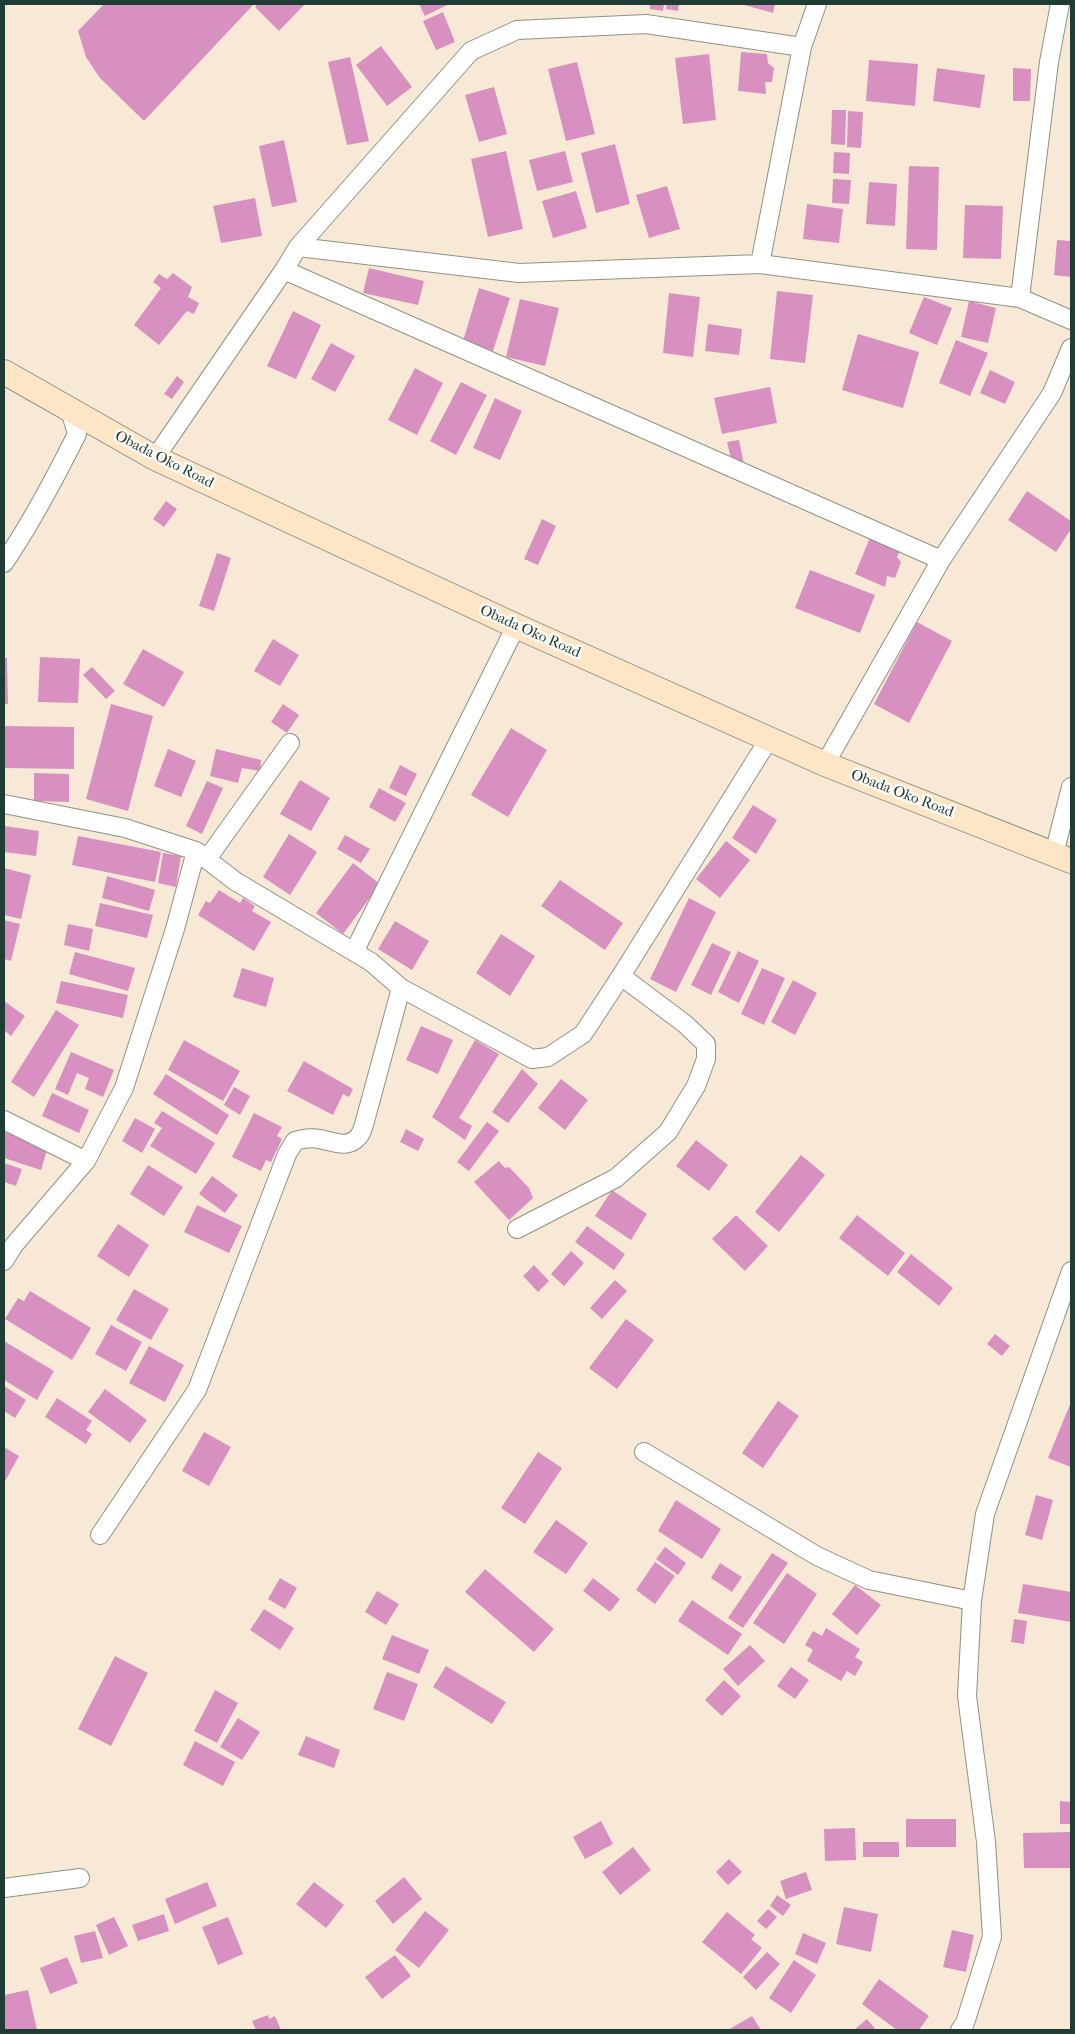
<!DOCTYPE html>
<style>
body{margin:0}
#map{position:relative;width:1075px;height:2034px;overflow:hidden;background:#f8e9d6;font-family:"IM FELL French Canon",serif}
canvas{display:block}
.frame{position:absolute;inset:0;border:5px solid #1f3d34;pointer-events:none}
</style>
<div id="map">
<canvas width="1075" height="2034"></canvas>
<div class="frame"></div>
</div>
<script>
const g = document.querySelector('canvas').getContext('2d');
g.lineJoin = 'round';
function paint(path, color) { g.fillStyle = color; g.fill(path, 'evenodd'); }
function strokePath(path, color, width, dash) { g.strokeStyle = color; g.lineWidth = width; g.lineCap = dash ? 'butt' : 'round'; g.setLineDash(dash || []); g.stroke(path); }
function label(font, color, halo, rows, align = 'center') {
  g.font = font + ' "IM FELL French Canon",serif'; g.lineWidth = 5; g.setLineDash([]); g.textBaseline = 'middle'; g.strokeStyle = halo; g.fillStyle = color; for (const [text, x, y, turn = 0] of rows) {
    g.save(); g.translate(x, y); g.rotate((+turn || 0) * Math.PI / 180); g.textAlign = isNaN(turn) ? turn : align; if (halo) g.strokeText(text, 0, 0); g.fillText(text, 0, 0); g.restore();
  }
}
paint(new Path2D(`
 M104 4H254L144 121 100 78 86 57 78 31Z
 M258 4H305L279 31 255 7Z
 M419 4H449L425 16Z
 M650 4H664L663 11 650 9Z
 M667 4H679L678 11 666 9Z
 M741 4H775L773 13Z
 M443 12 455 42 436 50 423 21Z
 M381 46 412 87 387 106 356 65Z
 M741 52 767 54 768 63 774 68 772 82H765L766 94 738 91Z
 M709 54 716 120 683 124 675 58Z
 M350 57 369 141 347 145 328 62Z
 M869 60 918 64 915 106 866 101Z
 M577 62 595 134 566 141 548 69Z
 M937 68 985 75 980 108 933 101Z
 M1013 68 1031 69 1030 101H1013Z
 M494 87 507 134 479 142 465 95Z
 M832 110H846L845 145 831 144Z
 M848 111 863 112 861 148 847 147Z
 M284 140 297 202 272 207 259 146Z
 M615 144 630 204 596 213 581 153Z
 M506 151 523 229 488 237 471 159Z
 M565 151 573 182 537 191 529 160Z
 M834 152 850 153 849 174 833 173Z
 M909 166 939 167 937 250 906 249Z
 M833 179 851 180 849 204 832 203Z
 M869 182 897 184 895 226 866 224Z
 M667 186 680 229 649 238 636 195Z
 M576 191 587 228 553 238 542 201Z
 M255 198 262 236 221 243 213 206Z
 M807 204 843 209 839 243 803 239Z
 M965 205 1003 206 1001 259 963 258Z
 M1057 240 1071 241V277L1054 275Z
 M369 268 424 281 418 305 363 293Z
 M173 273 192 287 188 297 199 303 194 314 187 311 159 345 134 325 161 288 153 282 159 274 167 279Z
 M479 288 510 298 493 351 463 341Z
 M777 291 813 295 805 363 770 359Z
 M669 293 700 297 693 357 663 353Z
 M924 297 952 308 937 345 909 333Z
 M520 299 559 308 545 366 506 357Z
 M969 301 996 308 988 343 961 337Z
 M293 311 321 325 296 379 267 366Z
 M708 324 742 329 739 355 705 351Z
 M858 334 919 352 903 408 842 390Z
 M956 340 988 353 970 396 939 383Z
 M331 343 355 356 335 392 311 379Z
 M415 368 443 383 417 435 388 420Z
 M990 370 1015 382 1005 404 980 393Z
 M177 376 184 382 172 399 164 394Z
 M461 382 487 395 456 455 430 441Z
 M770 387 777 423 722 434 714 398Z
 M495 398 522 411 500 460 473 448Z
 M739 440 744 465 733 467 727 442Z
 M1027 491 1071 521V529L1056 552 1008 520Z
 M166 501 177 509 164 527 153 519Z
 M542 519 556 526 538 565 524 559Z
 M871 535 901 548 897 557 901 562 895 578 887 576 885 587 855 574Z
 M217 553 231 558 214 611 199 606Z
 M810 570 875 595 860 633 795 608Z
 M917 622 952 641 909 723 874 704Z
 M273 639 299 655 280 686 254 671Z
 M143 649 184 672 164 707 123 684Z
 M40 657 80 659 78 703 38 702Z
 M4 658H7L8 704H4Z
 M92 667 115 691 106 699 83 675Z
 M111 704 153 716 128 811 86 799Z
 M283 704 299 715 287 733 271 722Z
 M4 726 74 727V769L4 768Z
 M511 728 547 750 508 817 471 795Z
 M168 749 196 761 181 797 154 786Z
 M216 749 261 760 260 771 242 768 238 783 210 776Z
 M400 765 417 774 406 796 389 788Z
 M34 773 69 774V802L34 801Z
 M300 780 330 798 311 831 280 814Z
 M207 781 223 788 202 834 186 826Z
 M379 788 406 803 395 822 369 807Z
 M753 805 777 820 756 854 732 838Z
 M4 826 39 831 36 856 4 852Z
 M289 834 317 852 290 895 263 877Z
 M345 835 370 849 361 863 337 849Z
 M78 836 161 852 155 882 72 865Z
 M726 841 750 860 720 898 696 879Z
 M163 853 181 856 176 887 158 883Z
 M353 863 380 884 343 934 316 913Z
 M4 868 31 875 21 919 4 915Z
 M107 876 155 890 149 911 102 898Z
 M560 880 623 923 605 950 541 906Z
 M219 890 240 903 243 898 255 906 252 911 271 922 254 951 198 915 206 901 210 903Z
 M689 898 716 912 676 992 650 979Z
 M100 903 153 915 147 938 95 926Z
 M4 920 20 924 11 961 4 959Z
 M395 921 429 941 412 970 378 949Z
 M68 924 93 929 89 951 64 945Z
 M501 934 535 956 510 996 476 973Z
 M712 943 731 952 711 995 691 985Z
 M738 951 759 961 739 1003 718 992Z
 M75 952 135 968 128 991 69 974Z
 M242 968 274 978 266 1007 233 997Z
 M762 968 785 978 764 1025 741 1014Z
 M793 980 817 993 795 1035 771 1022Z
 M61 981 128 995 123 1018 56 1003Z
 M4 1001 25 1016 11 1036 4 1030Z
 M56 1010 79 1025 34 1097 11 1082Z
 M421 1026 453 1040 438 1074 406 1060Z
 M184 1040 240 1071 223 1101 168 1070Z
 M475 1040 499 1054 459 1118 472 1126 465 1140 432 1117Z
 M71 1052 114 1070 103 1097 85 1089 89 1078 77 1073 68 1095 55 1089Z
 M304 1061 353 1089 349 1097 343 1094 333 1115 287 1091Z
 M522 1069 538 1084 508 1123 492 1112Z
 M166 1074 229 1115 217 1135 153 1094Z
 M561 1079 588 1100 565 1130 538 1108Z
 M234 1087 250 1096 240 1115 224 1105Z
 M52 1093 89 1110 79 1133 42 1116Z
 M162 1111 215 1143 196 1174 150 1146 162 1128 154 1123Z
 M254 1113 282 1127 277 1136 282 1139 271 1162 266 1160 261 1171 232 1157Z
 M135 1118 155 1129 142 1153 122 1141Z
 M487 1122 499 1131 469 1171 457 1162Z
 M406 1129 424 1139 418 1151 400 1142Z
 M4 1132 48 1147 41 1170 4 1158Z
 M696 1140 728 1165 709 1191 676 1166Z
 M801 1155 825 1175 779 1232 755 1212Z
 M499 1161 505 1168 509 1167 529 1188 533 1198 509 1220 474 1182Z
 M4 1163 22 1169 16 1186 4 1182Z
 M148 1165 183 1187 164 1216 130 1194Z
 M212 1176 238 1195 225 1213 199 1194Z
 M612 1190 647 1214 631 1240 595 1216Z
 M197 1205 242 1226 229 1253 184 1232Z
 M736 1215 768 1246 745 1271 712 1239Z
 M857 1215 905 1253 888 1276 839 1238Z
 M118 1224 149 1245 129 1277 97 1256Z
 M587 1226 625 1254 614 1270 575 1242Z
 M571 1251 584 1263 564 1286 551 1274Z
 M911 1254 953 1288 939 1306 897 1272Z
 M534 1265 549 1281 538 1292 523 1276Z
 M615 1280 627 1291 602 1319 590 1308Z
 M134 1289 169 1309 151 1340 116 1320Z
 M30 1291 91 1328 72 1360 5 1319 18 1298 24 1301Z
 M626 1319 654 1340 617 1389 589 1368Z
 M111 1325 142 1342 126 1371 95 1354Z
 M995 1334 1010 1346 1002 1356 987 1344Z
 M4 1341 54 1371 37 1400 4 1380Z
 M149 1346 184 1365 165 1402 129 1383Z
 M4 1386 26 1400 15 1418 4 1411Z
 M105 1389 147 1420 130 1443 88 1412Z
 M57 1398 92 1421 86 1430 92 1434 86 1444 45 1417Z
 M778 1401 799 1416 763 1468 742 1453Z
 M1071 1402V1467L1048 1458Z
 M204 1432 231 1447 209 1486 182 1471Z
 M4 1447 19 1456 4 1483Z
 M538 1452 562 1468 525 1524 501 1508Z
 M1036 1495 1053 1500 1042 1540 1025 1535Z
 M676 1500 721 1529 702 1559 658 1531Z
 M556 1520 588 1543 566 1574 533 1552Z
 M665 1547 686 1563 678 1575 656 1559Z
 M772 1553 788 1563 743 1628 728 1618Z
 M655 1562 675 1576 655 1604 636 1590Z
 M720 1563 742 1577 732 1592 711 1578Z
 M485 1569 554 1629 534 1652 465 1592Z
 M787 1573 817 1594 784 1644 753 1623Z
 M280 1578 297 1588 285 1609 268 1599Z
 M593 1578 620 1599 610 1612 583 1591Z
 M1023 1584 1071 1592V1622L1018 1613Z
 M855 1585 881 1605 857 1635 832 1614Z
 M377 1591 399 1604 386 1625 365 1612Z
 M692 1600 742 1634 728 1655 678 1621Z
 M264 1609 294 1628 280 1650 250 1630Z
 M1014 1619 1027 1621 1024 1644 1011 1642Z
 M826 1628 860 1649 855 1657 863 1662 855 1676 847 1671 841 1681 807 1661 813 1650 805 1645 813 1631 822 1636Z
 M392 1635 429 1650 419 1674 382 1659Z
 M750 1645 765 1661 738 1686 723 1669Z
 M115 1656 148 1673 111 1746 78 1729Z
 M446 1666 506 1702 492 1724 433 1687Z
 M791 1667 809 1680 795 1699 777 1686Z
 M387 1672 418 1684 404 1721 373 1709Z
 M724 1680 741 1696 722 1716 705 1700Z
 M215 1690 238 1703 217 1743 194 1731Z
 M238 1718 260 1732 242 1760 220 1747Z
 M306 1736 340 1750 334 1768 298 1755Z
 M195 1741 235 1762 223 1786 183 1765Z
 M1060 1801 1071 1802V1824H1060Z
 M906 1819H956V1847H906Z
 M601 1821 613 1844 585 1859 573 1837Z
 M855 1828 856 1860 825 1861 824 1829Z
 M1071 1832V1868H1024L1023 1833Z
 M863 1842H899V1857H863Z
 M633 1847 651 1870 620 1895 602 1872Z
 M729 1859 742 1872 728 1885 716 1872Z
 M806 1872 812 1890 786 1899 780 1881Z
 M404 1877 422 1899 393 1924 375 1901Z
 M207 1882 217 1906 175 1924 165 1899Z
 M314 1882 344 1905 326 1928 296 1904Z
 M777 1895 791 1905 783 1916 770 1906Z
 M844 1907 878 1914 871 1952 836 1944Z
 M768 1909 777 1917 766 1929 757 1921Z
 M425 1911 449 1930 419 1968 395 1950Z
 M727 1912 755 1935 751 1939 762 1948 741 1974 702 1942Z
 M164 1914 169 1931 138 1941 132 1925Z
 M114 1917 128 1946 109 1955 96 1925Z
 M228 1917 243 1954 218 1965 202 1927Z
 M952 1930 974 1935 966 1972 943 1967Z
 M95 1931 103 1958 81 1963 74 1936Z
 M803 1933 826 1943 817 1964 795 1954Z
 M767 1952 780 1964 756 1990 743 1977Z
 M395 1955 411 1976 382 1999 365 1977Z
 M67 1957 78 1983 50 1994 40 1968Z
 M794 1960 816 1975 791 2013 769 1998Z
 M879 1979 929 2016 919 2030H897L862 2004Z
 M28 1990 37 2030H4V1995Z
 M268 2015 269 2019 275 2016 281 2030H256L252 2021Z
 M752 2016 761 2030H728Z
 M867 2019 876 2030H854Z`), '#d890c1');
const street = new Path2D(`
 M298 247 471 51 517 30 646 24 802 47
 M760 264 802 47 817 4
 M284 270 941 560
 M1020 298 1049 62 1060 4
 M155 458 284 270 298 247 519 273 760 264 1020 298 1071 320
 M4 563C32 522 55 478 77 434L70 410
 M825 764 941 560 1052 393 1071 348
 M4 804 125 828 196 851 235 881 371 962 401 988 532 1059 548 1057 583 1034 621 976 769 739
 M1054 854 1071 787
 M207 859 290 743
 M354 952 516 626
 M4 1120 86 1161
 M517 1229 616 1178 668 1132 696 1086 706 1059V1044L685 1024 621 976
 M4 1261 14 1245 86 1161 124 1088 175 929 196 851
 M644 1452 817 1556 869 1580 972 1601
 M100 1535 197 1390 287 1154 295 1141C303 1139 311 1137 319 1139 332 1141 348 1150 359 1136 362 1132 364 1125 365 1121L401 988
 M4 1888 80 1878
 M960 2030 965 2023 992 1937 986 1842 967 1696 972 1601 985 1514 1071 1271`);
const secondary = new Path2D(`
 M4 372 155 458 516 626 825 764 1071 861`);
strokePath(street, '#8c9385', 20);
strokePath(secondary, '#8c9385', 26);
strokePath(street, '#fff', 18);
strokePath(secondary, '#fee5c5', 24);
label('15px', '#1f3d34', '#fdfcf7', [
 ["Obada Oko Road",164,460,27],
 ["Obada Oko Road",530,632,24],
 ["Obada Oko Road",902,794,21]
]);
</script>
